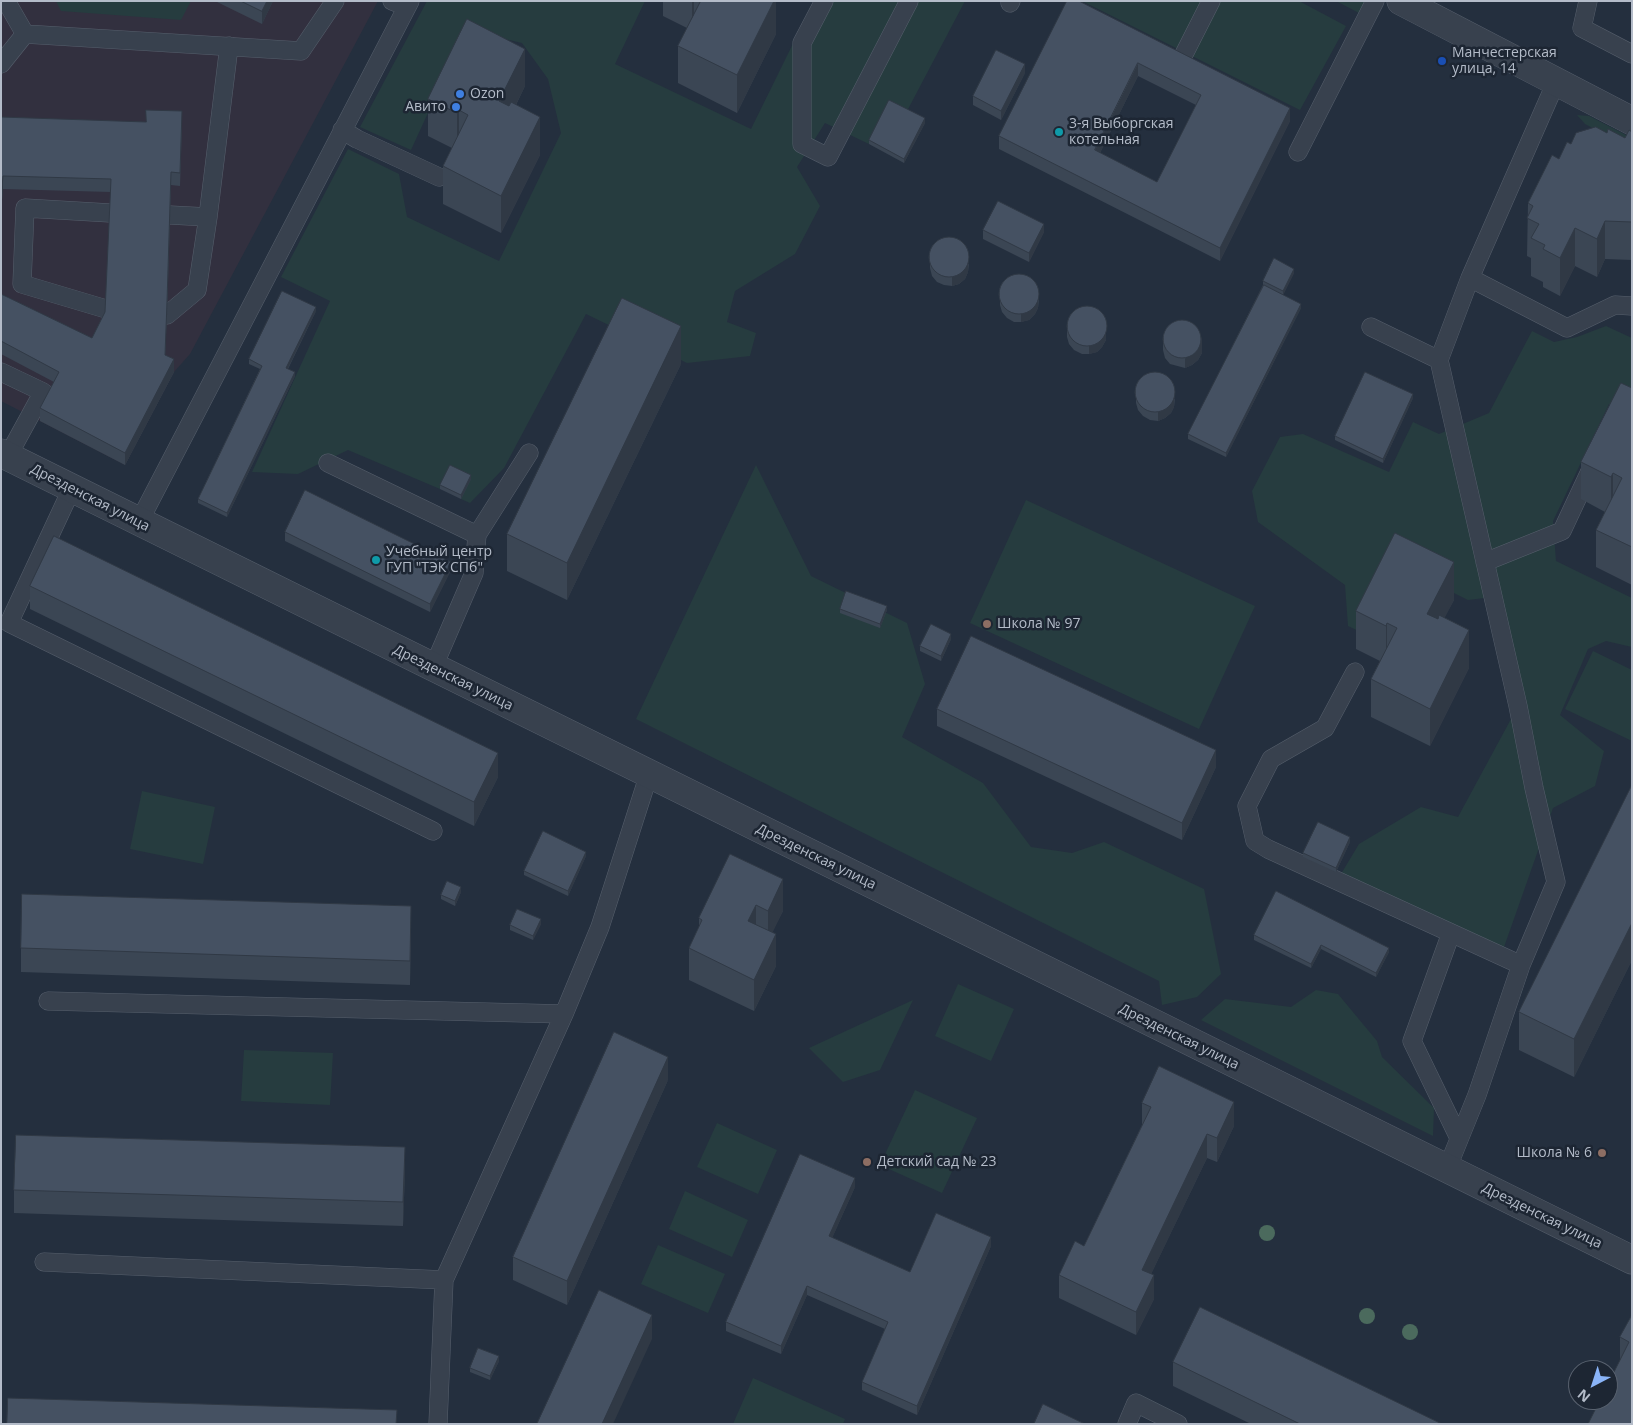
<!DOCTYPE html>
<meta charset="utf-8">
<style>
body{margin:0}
#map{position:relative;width:1633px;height:1425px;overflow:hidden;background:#242f3e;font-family:"Open Sans",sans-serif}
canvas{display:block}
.frame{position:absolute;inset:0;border:2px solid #b4bcc9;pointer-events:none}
.north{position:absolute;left:1568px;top:1360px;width:50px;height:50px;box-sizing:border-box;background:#1d2633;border:1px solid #59626f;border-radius:50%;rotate:220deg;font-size:14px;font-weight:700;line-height:20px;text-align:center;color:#b4bcc9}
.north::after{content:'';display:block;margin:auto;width:18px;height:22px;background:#8ab4f8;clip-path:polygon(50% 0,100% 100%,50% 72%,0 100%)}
</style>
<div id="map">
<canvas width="1633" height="1425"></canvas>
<div class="frame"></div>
<div class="north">N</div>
</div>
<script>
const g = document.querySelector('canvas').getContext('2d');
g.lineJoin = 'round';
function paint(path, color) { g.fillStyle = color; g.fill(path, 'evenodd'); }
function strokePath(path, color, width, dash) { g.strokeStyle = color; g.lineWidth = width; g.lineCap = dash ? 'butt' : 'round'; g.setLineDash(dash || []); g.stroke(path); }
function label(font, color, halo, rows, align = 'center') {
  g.font = font + ' "Open Sans",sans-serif'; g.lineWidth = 5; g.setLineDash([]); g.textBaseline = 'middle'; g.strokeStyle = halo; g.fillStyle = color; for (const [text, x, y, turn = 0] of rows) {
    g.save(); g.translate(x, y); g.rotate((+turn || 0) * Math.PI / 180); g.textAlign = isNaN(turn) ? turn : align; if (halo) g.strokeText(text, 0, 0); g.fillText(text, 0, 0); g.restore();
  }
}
paint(new Path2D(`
 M1 1H378L190 354 174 372 125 465 1 401Z`), '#32303f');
paint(new Path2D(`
 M56 1H191L181 20 61 11Z
 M427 1H645L615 64 751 129 814 1H965L906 113 889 105 869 144 825 123 797 167 820 206 795 254 735 291 727 322 756 333 750 356 687 363 586 314 504 468 470 503 461 499 450 469 440 489 348 450 298 474 252 472 330 301 281 277 348 149 399 174 407 217 499 261 561 133 548 79 522 43 466 30 411 150 360 127Z
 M1082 1H1299L1346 26 1300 110Z
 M1336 1H1364L1365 2 1359 13Z
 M1577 115 1589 116 1632 138V148L1585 124Z
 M1606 326 1632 338V414L1609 404 1553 521 1556 561 1632 598V647L1606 641 1588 649 1560 715 1604 751 1595 786 1553 808 1503 950 1341 874 1359 844 1421 807 1458 817 1524 695 1501 596 1468 600 1404 568 1363 633 1348 626 1345 585 1258 522 1252 491 1280 437 1303 434 1389 472 1413 422 1439 434 1489 413 1532 331 1554 342 1577 337Z
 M756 465 811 576 907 623 925 684 902 737 983 783 1031 847 1072 853 1104 842 1204 889 1221 974 1197 997 1162 1005 1159 981 636 719Z
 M1026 500 1255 606 1199 729 970 623Z
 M1593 651 1632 670V741L1565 709Z
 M142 791 215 807 203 864 130 849Z
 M958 984 1014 1009 991 1061 935 1036Z
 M1316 990 1338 994 1377 1041 1382 1057 1434 1108 1433 1136 1201 1020 1225 999 1291 1007Z
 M913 1000 880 1070 843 1082 809 1048Z
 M244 1050 333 1053 330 1105 241 1101Z
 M915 1090 977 1118 942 1193 880 1165Z
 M717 1123 777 1150 758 1194 697 1167Z
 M685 1191 748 1220 732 1257 669 1229Z
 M658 1245 725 1274 708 1313 641 1284Z
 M753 1378 845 1419 843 1424H733Z`), '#263c3f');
const service = new Path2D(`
 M6 1 25 34 301 51 335 1
 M392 1 407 7
 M824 1 802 43V144L828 157 909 1
 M1588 1 1582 28 1632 54
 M1010 3 1011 1
 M1 64 25 34
 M1179 64 1211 1
 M342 130 357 139 439 177
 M1298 152 1375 1
 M170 215 208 217
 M1470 278 1567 328 1615 305 1632 306
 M106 309 22 284 25 208 110 213
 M167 315 197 290 208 217 229 46
 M1371 327 1439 360
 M1 372 43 392 8 456
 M328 463 477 535
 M72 488 9 623 433 831
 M139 522 410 1
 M1485 562 1562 531 1591 469
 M433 668 474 573 477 535 529 453
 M1355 672 1325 728 1271 759 1247 806 1255 841 1268 849 1521 965
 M1451 933 1412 1041 1459 1138
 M48 1001 564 1014
 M1447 1169 1477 1095 1521 965 1556 882 1534 788 1518 706 1439 360 1470 278 1556 82
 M44 1262 444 1280
 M438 1424 444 1280 564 1014 600 927 649 774
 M1127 1424 1136 1403 1178 1424`);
const minor = new Path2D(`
 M1401 1 1632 121
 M1 453 1632 1260`);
strokePath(service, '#565f6c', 19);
strokePath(minor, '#565f6c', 29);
strokePath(service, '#38414e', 18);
strokePath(minor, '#38414e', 28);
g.fillStyle = '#4b6a5d';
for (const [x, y] of [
 [1267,1233],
 [1367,1316],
 [1410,1332]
]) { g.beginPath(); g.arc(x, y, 8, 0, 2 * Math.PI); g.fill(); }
paint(new Path2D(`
 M215 1H273L262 24Z
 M663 1H776V34L737 113 678 83V46L687 28 663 16Z
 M1067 1 1290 121 1220 261 999 149V136ZM1138 76 1196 105 1157 182 1100 153Z
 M1025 73 1001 120 973 105V96Z
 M525 86 516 105 540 155 501 233 443 204V166L452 148 428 136V99Z
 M1 117 182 124 180 186 171 185 167 315 165 355 174 372 125 465 40 421V408L54 382 1 354V294L92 338 105 312 111 192 3 189 1 211Z
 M925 123 904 163 869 144V140Z
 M1632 132V260L1605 259 1597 277 1575 266 1560 296 1543 287V282L1531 276V258L1527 256 1528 203 1559 159 1571 144 1607 133 1625 138Z
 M983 230 1044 232 1029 262 983 239Z
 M930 252 969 264 968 272 965 279 959 284 952 286 944 285 937 282 932 276 930 268Z
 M1294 273 1283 295 1301 308 1226 457 1188 439V434L1263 285V281Z
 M1000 288 1039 300 1038 308 1035 314 1029 320 1021 322H1014L1007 318 1002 312 1000 305Z
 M316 311 288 369 295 376 227 517 198 503V499L260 369 249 364V359Z
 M1067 328 1106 340 1102 347 1097 352 1089 354H1082L1074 350 1069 344 1067 337Z
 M1163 334 1202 353 1198 360 1192 365 1185 368 1170 364 1165 358 1163 350Z
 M681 364 567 600 507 571V534Z
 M1136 387 1175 399 1174 407 1171 413 1165 418 1158 421 1150 420 1143 416 1138 410 1136 403Z
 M1632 388V585L1596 567V530L1605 512 1581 499V462Z
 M1413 398 1383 463 1335 440V436Z
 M471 479 461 499 440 489V485Z
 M285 532 451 570 430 612 285 541Z
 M30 586 498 777 474 826 30 609Z
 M1454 600 1444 618 1469 668 1430 746 1371 717V679L1380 661 1356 649V611Z
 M840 609 887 610 880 628 840 613Z
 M951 639 941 661 920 651V646Z
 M937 709 1216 767 1182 840 937 726Z
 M1632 785V960L1574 1077 1519 1050V1012Z
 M1350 842 1336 872 1303 857V853Z
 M730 854 783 911 772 932 776 966 754 1011 689 980V948L699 928V918Z
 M586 856 568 896 524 875V871Z
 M461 892 455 906 441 899V895Z
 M541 924 533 940 510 930V925Z
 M411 930 410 985 21 972V948Z
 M1254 935 1389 952 1376 977 1321 949 1311 968 1254 940Z
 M668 1080 567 1305 513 1280V1257Z
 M1142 1103 1234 1126 1217 1162 1207 1158 1151 1274 1154 1299 1136 1335 1059 1298V1275L1084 1246 1142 1125Z
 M405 1171 403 1226 14 1213V1190Z
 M855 1187 832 1238 910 1272 991 1246 917 1415 862 1390V1382L885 1329 807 1295 781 1354 726 1331V1322Z
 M1632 1315V1424L1620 1359V1337Z
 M499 1361 490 1380 470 1372V1368Z
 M1173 1362 1442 1424H1251L1173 1386Z`), '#3b4654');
paint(new Path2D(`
 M267 1H273L262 24V11Z
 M692 1H694V27L692 30Z
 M774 1H776V34L737 113V75Z
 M525 49V86L499 139V101Z
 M1138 63V76L1095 163V150Z
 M1025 64V73L1001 120V111Z
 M1290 108V121L1220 261V248Z
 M459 110V147L457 151V113Z
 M540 117V155L501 233V196Z
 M925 118V123L904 163V159Z
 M3 176V189L1 211V198Z
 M1605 221V259L1597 277V239Z
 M1044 224V232L1029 262V253Z
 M1575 228V266L1560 296V258Z
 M969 255 968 272 965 279 959 284 952 286V277Z
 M1294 269V273L1283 295V291Z
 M1039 291 1038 308 1035 314 1029 320 1021 322V314Z
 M1301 304V308L1226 457V453Z
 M316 307V311L286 372V368Z
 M1106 324V340L1102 347 1097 352 1089 354V345Z
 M681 326V364L567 600V563Z
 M1202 337V353L1198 360 1192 365 1185 368V359Z
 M174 359V372L125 465V453Z
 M295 372V376L227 517V513Z
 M1175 390 1174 407 1171 413 1165 418 1158 421V412Z
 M1413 394V398L1383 463V459Z
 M1613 473V511L1611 514V477Z
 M471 475V479L461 499V495Z
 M451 562V570L430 612V604Z
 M1454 562V600L1427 652V614Z
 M887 606V610L880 628V624Z
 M1387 623V660L1386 664V626Z
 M1469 630V668L1430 746V709Z
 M951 634V639L941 661V656Z
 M1216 750V767L1182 840V823Z
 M498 753V777L474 826V802Z
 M1350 837V842L1336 872V868Z
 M586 852V856L568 896V891Z
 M783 879V911L768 942V911Z
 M461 887V892L455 906V901Z
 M756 905V936L748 921Z
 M411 906V930L410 985V961Z
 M541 919V924L533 940V936Z
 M1632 923V960L1574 1077V1039Z
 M776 934V966L754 1011V980Z
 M1321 945V949L1311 968V964Z
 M1389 948V952L1376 977V973Z
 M668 1057V1080L567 1305V1281Z
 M1234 1102V1126L1217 1162V1138Z
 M1207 1134V1158L1142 1293V1270Z
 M405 1147V1171L403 1226V1202Z
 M855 1178V1187L829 1245V1236Z
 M991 1237V1246L917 1415V1406Z
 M1154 1275V1299L1136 1335V1312Z
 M807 1286V1295L781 1354V1346Z
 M652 1315V1339L613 1424H602Z
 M499 1356V1361L490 1380V1376Z`), '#303945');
const building = new Path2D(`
 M241 1H267L262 11Z
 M701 1H774L737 75 678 46Z
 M1067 1H1079L1290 108 1220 248 999 136ZM1138 63 1201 95 1157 182 1095 150Z
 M467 19 525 49 499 101 509 106 511 102 540 117 501 196 443 166 468 115 459 110 457 113 428 99Z
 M996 50 1025 64 1001 111 973 96Z
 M889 100 925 118 904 159 869 140Z
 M146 110 182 111 180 173 171 172 167 302 165 355 174 359 125 453 40 408 59 372 1 341V294L92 338 105 312 111 179 3 176 1 198V117L146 122Z
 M1596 127 1607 133 1608 129 1625 138 1629 130 1632 132V222L1605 221 1597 239 1575 228 1560 258 1543 249 1545 245 1531 238 1539 224 1527 218 1533 206 1528 203 1552 155 1559 159 1567 142 1571 144 1576 133Z
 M998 201 1044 224 1029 253 983 230Z
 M929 257a20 20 0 1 1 40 0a20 20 0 1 1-40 0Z
 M1274 258 1294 269 1283 291 1263 281Z
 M999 294a20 20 0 1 1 40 0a20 20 0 1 1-40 0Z
 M1264 285 1301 304 1226 453 1188 434Z
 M282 291 316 307 286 368 295 372 227 513 198 499 262 366 249 359Z
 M622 298 681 326 567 563 507 534Z
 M1067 326a20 20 0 1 1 40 0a20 20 0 1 1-40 0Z
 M1163 339a19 19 0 1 1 38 0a19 19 0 1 1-38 0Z
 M1365 372 1413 394 1383 459 1335 436Z
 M1135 392a20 20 0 1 1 40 0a20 20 0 1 1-40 0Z
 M1621 383 1632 388V547L1596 530 1622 478 1613 473 1611 477 1581 462Z
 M450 465 471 475 461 495 440 485Z
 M305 490 451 562 430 604 285 532Z
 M1395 533 1454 562 1427 614 1438 619 1439 615 1469 630 1430 709 1371 679 1397 628 1387 623 1386 626 1356 611Z
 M54 536 498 753 474 802 30 586Z
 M846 591 887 606 880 624 840 609Z
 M931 624 951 634 941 656 920 646Z
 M971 636 1216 750 1182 823 937 709Z
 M1632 785V923L1574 1039 1519 1012Z
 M1318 822 1350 837 1336 868 1303 853Z
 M543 831 586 852 568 891 524 871Z
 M730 854 783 879 768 911 756 905 748 921 776 934 754 980 689 948 702 920 699 918Z
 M447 881 461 887 455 901 441 895Z
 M1276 891 1389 948 1376 973 1321 945 1311 964 1254 935Z
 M22 894 411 906 410 961 21 948Z
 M517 909 541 919 533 936 510 925Z
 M614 1032 668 1057 567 1281 513 1257Z
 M1159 1066 1234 1102 1217 1138 1207 1134 1142 1270 1154 1275 1136 1312 1059 1275 1075 1241 1084 1246 1151 1107 1142 1103Z
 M16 1135 405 1147 403 1202 14 1190Z
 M800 1154 855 1178 829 1236 910 1272 936 1213 991 1237 917 1406 862 1382 888 1322 807 1286 781 1346 726 1322Z
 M599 1290 652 1315 602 1424H537Z
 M1200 1307 1442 1424H1300L1173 1362Z
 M1632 1315V1424H1588L1600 1400H1608V1384L1629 1342 1620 1337Z
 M478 1348 499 1356 490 1376 470 1368Z
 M8 1398 397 1410 396 1424H7Z
 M1043 1404 1085 1424H1034Z`);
paint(building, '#455162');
strokePath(building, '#303945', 1);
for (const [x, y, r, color] of [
 [1442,61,5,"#1a4fb4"],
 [460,94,5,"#3f7fe0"],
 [456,107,5,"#3f7fe0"],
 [1059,132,5,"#0f9aa8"],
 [376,560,5,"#0f9aa8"],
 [987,624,5,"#8d6e63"],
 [1602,1153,5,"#8d6e63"],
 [867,1162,5,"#8d6e63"]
]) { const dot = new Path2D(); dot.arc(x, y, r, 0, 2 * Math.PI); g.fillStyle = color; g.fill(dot); strokePath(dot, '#1d2633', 2); }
label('14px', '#b4bcc9', '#1d2633', [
 ["Манчестерская",1452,53],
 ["улица, 14",1452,69],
 ["Ozon",470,94],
 ["Авито",446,107,"right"],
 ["3-я Выборгская",1069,124],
 ["котельная",1069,140],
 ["Учебный центр",386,552],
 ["ГУП \"ТЭК СПб\"",386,568],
 ["Школа № 97",997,624],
 ["Школа № 6",1592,1153,"right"],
 ["Детский сад № 23",877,1162]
], 'left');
label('14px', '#b4bcc9', '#1d2633', [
 ["Дрезденская улица",90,498,27],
 ["Дрезденская улица",453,678,26],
 ["Дрезденская улица",816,857,26],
 ["Дрезденская улица",1179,1037,26],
 ["Дрезденская улица",1542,1216,26]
]);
</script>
